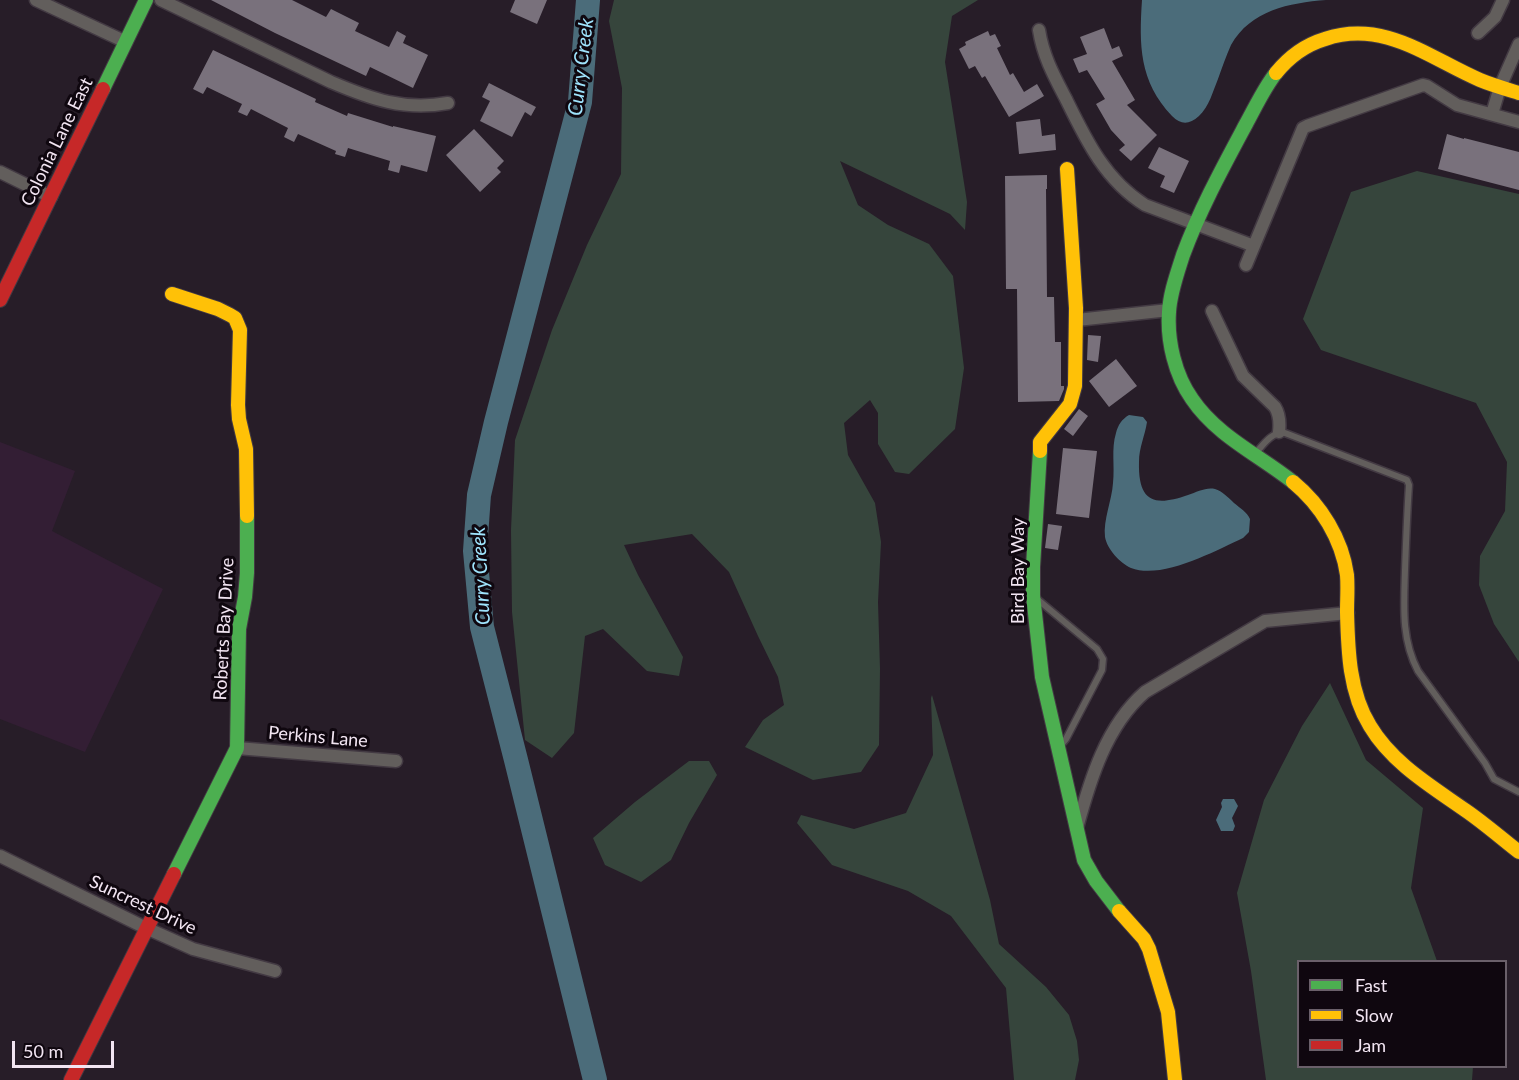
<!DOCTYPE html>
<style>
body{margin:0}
#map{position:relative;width:1519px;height:1080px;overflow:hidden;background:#271d28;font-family:Lato,sans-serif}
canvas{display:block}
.legend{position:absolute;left:1297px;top:960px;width:210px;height:108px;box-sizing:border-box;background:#0f070f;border:2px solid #6a606a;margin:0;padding:8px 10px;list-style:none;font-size:18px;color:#f2e5f2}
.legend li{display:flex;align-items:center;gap:12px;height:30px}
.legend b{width:30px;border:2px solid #6a606a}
.scale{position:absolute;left:12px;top:1041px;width:102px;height:27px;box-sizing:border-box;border:3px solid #f2e5f2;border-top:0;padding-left:8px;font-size:18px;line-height:21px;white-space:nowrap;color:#f2e5f2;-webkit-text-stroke:4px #0f070f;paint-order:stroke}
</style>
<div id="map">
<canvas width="1519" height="1080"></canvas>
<ul class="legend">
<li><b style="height:8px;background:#4caf50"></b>Fast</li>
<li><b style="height:8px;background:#ffc107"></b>Slow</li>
<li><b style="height:8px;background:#c62828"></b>Jam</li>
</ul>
<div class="scale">50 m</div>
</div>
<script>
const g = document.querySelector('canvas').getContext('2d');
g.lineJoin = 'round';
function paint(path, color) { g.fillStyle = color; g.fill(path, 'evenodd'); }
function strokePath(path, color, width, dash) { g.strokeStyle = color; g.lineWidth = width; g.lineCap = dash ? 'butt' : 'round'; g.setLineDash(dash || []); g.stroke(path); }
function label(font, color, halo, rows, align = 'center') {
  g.font = font + ' Lato,sans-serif'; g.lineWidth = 6; g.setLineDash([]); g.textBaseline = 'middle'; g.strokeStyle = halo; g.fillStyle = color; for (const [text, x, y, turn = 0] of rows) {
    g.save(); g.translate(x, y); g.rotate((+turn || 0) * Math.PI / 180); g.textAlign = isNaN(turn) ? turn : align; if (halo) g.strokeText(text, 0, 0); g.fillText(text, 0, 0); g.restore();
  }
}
paint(new Path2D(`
 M0 442 75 471 52 531 163 589 85 752 0 719Z`), '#331e34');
paint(new Path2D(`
 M614 0H978L952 16 945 62 967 202 965 230 950 214 840 161 858 205 888 225 929 244 953 276 964 368 955 429 909 474 895 472 878 444V413L870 400 844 423 848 455 875 503 881 542 878 602 880 669 879 745 861 772 813 780 745 747 763 720 784 705 778 677 758 636 729 572 692 534 624 545 638 575 683 657 679 676 647 671 603 629 585 636 574 733 552 758 525 740 512 612 511 530 515 440 552 330 587 245 621 174 622 88 609 21Z
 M1417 171 1519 194V662L1494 624 1479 585 1480 556 1505 511 1507 462 1476 403 1321 350 1303 319 1351 192Z
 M1330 683 1366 760 1423 808 1411 888 1437 961 1298 962V1066L1473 1067 1472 1080H1266L1251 971 1237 893 1264 800 1302 726Z
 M932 695 990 900 999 944 1046 987 1069 1015 1077 1041 1079 1060 1075 1080H1014L1006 988 951 916 908 891 832 865 797 823 801 815 854 829 906 813 933 755 931 698Z
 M689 761H709L717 775 689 823 671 860 641 882 605 865 593 838 635 802Z`), '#36453c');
paint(new Path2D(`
 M1142 0H1326C1289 3 1251 10 1231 45 1226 56 1222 68 1218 79 1213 91 1209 107 1199 116 1189 125 1181 125 1172 116 1139 81 1139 45 1142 0Z
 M1129 415 1143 417 1147 422C1145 436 1139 447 1139 462 1138 502 1154 507 1188 495 1197 492 1206 487 1215 489 1222 491 1229 498 1234 503 1240 508 1247 512 1250 519L1249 532 1243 538C1215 551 1162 580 1131 568 1120 563 1107 549 1105 537 1103 520 1112 500 1113 483 1115 466 1111 449 1116 433 1118 425 1122 419 1129 415Z
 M1223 799H1234L1238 806 1232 818 1235 826 1233 831H1221L1216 820 1222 807 1221 803Z`), '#4b6c7a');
strokePath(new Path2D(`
 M588 0 580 102 496 422 479 495 475 551 482 627 516 760 595 1080`), '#4b6c7a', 24);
paint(new Path2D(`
 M211 0H292L326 17 331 9 359 23 355 31 389 47 397 31 406 36 403 43 428 55 413 88 370 67 366 76 275 33Z
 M515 0H547L537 24 510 12Z
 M1104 28 1112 49 1119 46 1123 56 1112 61 1135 100 1127 105 1157 135 1131 161 1119 150 1125 145 1111 130 1096 104 1105 99 1087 70 1079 73 1073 59 1087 54 1080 37Z
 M988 31 990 36 995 34 1001 46 997 48 1010 75 1013 73 1024 92 1037 84 1044 96 1009 117 985 76 982 78 975 66 969 69 959 49 966 45 965 42Z
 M213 50 316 99 315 102 347 116 348 113 393 127V126L436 136 427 172 401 165 399 173 388 170 390 161 348 148 345 157 335 154 336 151 298 134 294 142 284 137 288 128 251 109 247 116 238 112 242 104 207 87 203 94 193 89Z
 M489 83 536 107 531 116 525 112 512 137 480 121 490 101 482 97Z
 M1040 119 1042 136 1055 134 1056 150 1019 154 1016 122Z
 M474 129 504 161 497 168 501 172 480 192 446 155Z
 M1447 134 1464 139V138L1519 152V190L1438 169Z
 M1159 147 1189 161 1174 193 1160 187 1165 176 1148 168Z
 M1047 175V189H1046L1047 297H1054L1055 342H1061V386H1064V389L1059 401 1018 402 1017 289H1006L1005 176Z
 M1088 335 1101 336 1098 362 1087 360Z
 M1116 359 1137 386 1109 407 1089 381Z
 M1079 409 1088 416 1073 436 1064 429Z
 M1063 448 1097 451 1089 518 1056 514Z
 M1048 524 1062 526 1058 550 1045 548Z`), '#79717c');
const lane = new Path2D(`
 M1255 454C1263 445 1272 431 1285 433L1407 480 1409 485C1407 514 1406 542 1405 570 1404 605 1401 639 1418 671L1485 763 1494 779 1519 792
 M1037 599 1097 649 1103 659 1102 670 1066 739 1060 746`);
const street = new Path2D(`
 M36 0 126 42
 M161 0 331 82C371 99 404 111 448 103
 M1039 30C1043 56 1054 76 1066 99 1086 140 1105 180 1145 205L1254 246
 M1478 33 1495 17 1503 0
 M1492 114 1500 87 1519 44
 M0 172 51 197
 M1246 265 1303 128 1307 126 1423 85 1427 86 1457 105 1519 122
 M1212 311 1243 376 1275 407C1280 415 1280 423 1279 432
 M1077 320 1169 310
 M237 748 396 761
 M1077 828C1090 780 1106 726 1145 692L1265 621 1348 613
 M0 856 146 928 193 949 275 971`);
const fast = new Path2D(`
 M1276 73C1264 88 1256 106 1246 124 1223 167 1200 209 1183 255 1177 274 1170 293 1169 312 1167 341 1175 375 1192 399 1217 436 1259 455 1293 482
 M103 89 146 0
 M1040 451 1033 567V595L1042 677 1084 860 1096 881 1119 911
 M174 874 237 748 239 629 245 597 247 573V516`);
const slow = new Path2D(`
 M1276 73C1289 57 1305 45 1325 39 1384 19 1429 58 1480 80 1492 85 1506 89 1519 93
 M172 294 218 309 230 315 235 318 240 330 238 405 239 419 246 449 247 516
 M1040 451V442L1070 404 1075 386 1076 308 1067 169
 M1293 482C1321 505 1342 539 1347 575 1348 587 1347 600 1347 612 1348 650 1349 692 1370 726 1392 763 1431 786 1465 810 1484 823 1501 838 1519 852
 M1119 911 1144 939 1149 949 1168 1012 1175 1080`);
const jam = new Path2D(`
 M0 300 103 89
 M71 1080 174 874`);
strokePath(lane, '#433a43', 9);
strokePath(street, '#433a43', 15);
strokePath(fast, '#433a43', 16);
strokePath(slow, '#433a43', 16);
strokePath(jam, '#433a43', 16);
strokePath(lane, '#625e5c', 6);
strokePath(street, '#625e5c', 12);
strokePath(fast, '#4caf50', 14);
strokePath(slow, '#ffc107', 14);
strokePath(jam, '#c62828', 14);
label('18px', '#f2e5f2', '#0f070f', [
 ["Colonia Lane East",57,142,-64],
 ["Bird Bay Way",1018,571,-90],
 ["Roberts Bay Drive",224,629,-87],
 ["Perkins Lane",318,737,5],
 ["Suncrest Drive",143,905,25]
]);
label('italic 20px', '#9fe4fd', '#0f070f', [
 ["Curry Creek",581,67,-83],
 ["Curry Creek",481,576,-93]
]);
</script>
